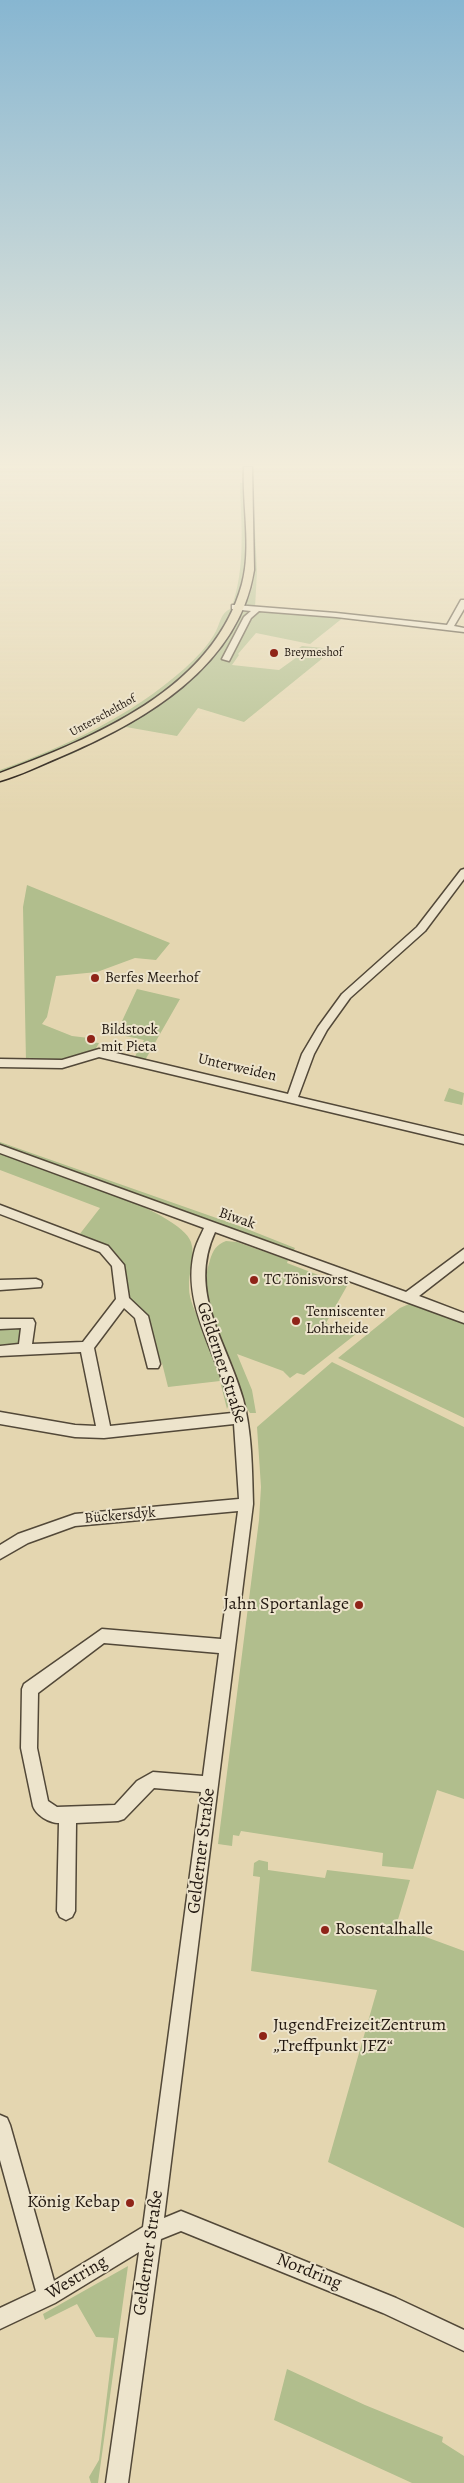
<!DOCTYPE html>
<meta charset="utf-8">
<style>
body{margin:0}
canvas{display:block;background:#e4d6b0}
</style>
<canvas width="464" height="2483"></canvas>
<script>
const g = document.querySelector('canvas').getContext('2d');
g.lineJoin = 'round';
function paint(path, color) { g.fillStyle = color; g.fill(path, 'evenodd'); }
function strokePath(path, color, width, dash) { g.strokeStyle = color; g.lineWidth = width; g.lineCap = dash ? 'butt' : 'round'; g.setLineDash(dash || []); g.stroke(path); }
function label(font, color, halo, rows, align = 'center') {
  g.font = font + ' Alegreya,serif'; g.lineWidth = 4; g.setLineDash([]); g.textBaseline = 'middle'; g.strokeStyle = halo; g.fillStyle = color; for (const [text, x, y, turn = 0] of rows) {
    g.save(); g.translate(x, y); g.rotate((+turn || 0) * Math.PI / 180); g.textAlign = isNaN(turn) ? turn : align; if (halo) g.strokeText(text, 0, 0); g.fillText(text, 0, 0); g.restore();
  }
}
paint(new Path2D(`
 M250 467H252L257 571 255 608 244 606 253 586Z
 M240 483H244L248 551 246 573 238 604 232 606C246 565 241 525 240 483Z
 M230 609 235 610C227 623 220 637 210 649 155 713 76 743 0 775V770C66 746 131 716 184 669 196 658 209 645 216 631 220 623 221 613 230 609Z
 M250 610 344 617 310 644 256 633 238 654 239 655 232 665 279 670 304 652 296 650 302 646 334 649 244 722 198 708 177 736 126 727 72 754 0 782V779L95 740 196 672 219 649 241 612Z
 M27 885 170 943 156 960 135 958 97 972 56 976 47 1017 42 1024 72 1036 89 1038 87 1042 99 1043 94 1052 62 1062H26L23 907Z
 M137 989 180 999 144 1062 133 1060 144 1040 116 1034Z
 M449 1088 464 1093 462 1105 444 1101Z
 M0 1142 242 1227 295 1248 293 1252 0 1146Z
 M0 1154C35 1165 181 1210 191 1242 196 1257 188 1273 189 1288 189 1300 196 1313 201 1324 210 1343 229 1378 230 1398 230 1402 228 1406 227 1409L220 1381 168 1387 162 1363 156 1360 129 1301 124 1268 120 1258 112 1249 79 1235 100 1208 0 1170Z
 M226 1241 237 1242 288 1260 287 1263 347 1286 326 1323 356 1334 304 1375 297 1373 290 1378 283 1371 237 1354 252 1390 256 1413H250C239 1399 239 1382 233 1366 219 1331 197 1299 210 1260 213 1250 216 1245 226 1241Z
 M409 1304H416L464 1322V1418L338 1358 400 1308Z
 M0 1326H22L20 1345 0 1347Z
 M332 1362 464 1427V1799L437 1790 413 1869 382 1866 383 1853 241 1831 239 1836 233 1835 232 1846 218 1844 259 1520 261 1487 257 1427Z
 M259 1860 268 1862V1870L325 1878 327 1870 410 1880 396 1926 464 1951V2228L328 2162 377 1990 251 1971 260 1877 253 1876 254 1863Z
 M128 2266 98 2483H91L89 2477 99 2460 114 2338 96 2337 77 2304 45 2320 43 2314Z
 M287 2369 365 2405 443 2437 442 2442 464 2456V2483H412L274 2420Z`), '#b1be8d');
const minor = new Path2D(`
 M461 600H464V609L454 626 464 628V632L336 617 259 611 251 618 229 661 222 659 244 617 251 611 232 609V605H235L336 613 447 625Z
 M464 869V879L425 931 350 998 327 1030 314 1054 298 1097 464 1136V1144L99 1057 62 1068 0 1067V1059L62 1060 99 1049 288 1094 302 1054 318 1027 342 994 417 927 461 870Z
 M0 1145 406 1292 464 1249V1261L419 1296 464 1313V1323L215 1232C187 1293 227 1341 243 1399 252 1432 252 1469 253 1504L164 2218 181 2211 396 2298 464 2330V2351L383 2313 181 2231 161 2239 128 2483H106L139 2252 55 2303 0 2329V2308L36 2291 0 2160V2115L7 2118 10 2125 54 2281 143 2227 201 1792 154 1788 124 1819 118 1821 76 1823 75 1911 72 1917 66 1920 60 1917 57 1911 59 1823C49 1823 36 1815 33 1806L21 1748 22 1689 24 1684 102 1629 221 1639 238 1511 75 1526 28 1543 0 1559V1545L18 1534 75 1514 239 1499 234 1424 104 1438 75 1437 0 1424V1412L75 1425 96 1426 81 1352 0 1356V1346L19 1344 21 1328 0 1329V1319H33L35 1323 32 1344 83 1342 116 1299 112 1266 100 1252 0 1214V1205L108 1246 124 1265 129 1298 148 1316 160 1364 158 1368H148L135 1318 124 1308 94 1348 110 1426 232 1413C222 1359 179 1306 195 1249 197 1242 201 1235 204 1228L0 1153ZM104 1643 219 1653 203 1776 153 1772 137 1781 115 1805 57 1807 48 1801 37 1748 38 1693Z
 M36 1279 41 1281 42 1284 41 1287 0 1290V1280Z`);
const major = new Path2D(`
 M244 467H252L254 570C239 667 143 722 60 757 41 765 21 775 0 781V773C93 738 213 690 242 584 252 547 242 505 244 467Z`);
strokePath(minor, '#524838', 3);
strokePath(major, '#221810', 3);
paint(minor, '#ede4cc');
paint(major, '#e4d6b0');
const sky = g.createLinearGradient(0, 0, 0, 814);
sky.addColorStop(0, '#87b6d1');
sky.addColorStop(0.57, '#f3eddb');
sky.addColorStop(1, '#f3eddb00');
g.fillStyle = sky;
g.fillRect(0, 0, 464, 814);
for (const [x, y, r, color] of [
 [274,653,5,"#8f2418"],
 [95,978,5,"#8f2418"],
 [91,1039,5,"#8f2418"],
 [254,1280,5,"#8f2418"],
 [296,1321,5,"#8f2418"],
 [359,1605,5,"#8f2418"],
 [325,1930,5,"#8f2418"],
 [263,2036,5,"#8f2418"],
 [130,2203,5,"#8f2418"]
]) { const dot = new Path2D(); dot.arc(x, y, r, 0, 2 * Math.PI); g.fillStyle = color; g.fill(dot); strokePath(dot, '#ede4cc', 2); }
label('12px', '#221810', '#ede4cc', [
 ["Breymeshof",284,653]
], 'left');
label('12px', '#221810', '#ede4cc', [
 ["Unterschelthof",103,716,-29]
]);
label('15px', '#221810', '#ede4cc', [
 ["Berfes Meerhof",105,978],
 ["Bildstock",101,1030],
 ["mit Pieta",101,1047],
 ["TC Tönisvorst",264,1280],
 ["Tenniscenter",306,1312],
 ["Lohrheide",306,1329]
], 'left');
label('15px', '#221810', '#ede4cc', [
 ["Unterweiden",237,1068,13],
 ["Biwak",237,1219,19],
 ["Bückersdyk",120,1516,-5]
]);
label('18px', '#221810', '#ede4cc', [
 ["Gelderner Straße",221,1363,72],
 ["Gelderner Straße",202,1851,-83],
 ["Gelderner Straße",149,2253,-82],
 ["Nordring",309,2272,22],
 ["Westring",77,2278,-31]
]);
label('18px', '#221810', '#ede4cc', [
 ["Jahn Sportanlage",349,1605],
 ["Rosentalhalle",335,1930,"left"],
 ["JugendFreizeitZentrum",273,2026,"left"],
 ["„Treffpunkt JFZ“",273,2047,"left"],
 ["König Kebap",120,2203]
], 'right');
</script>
